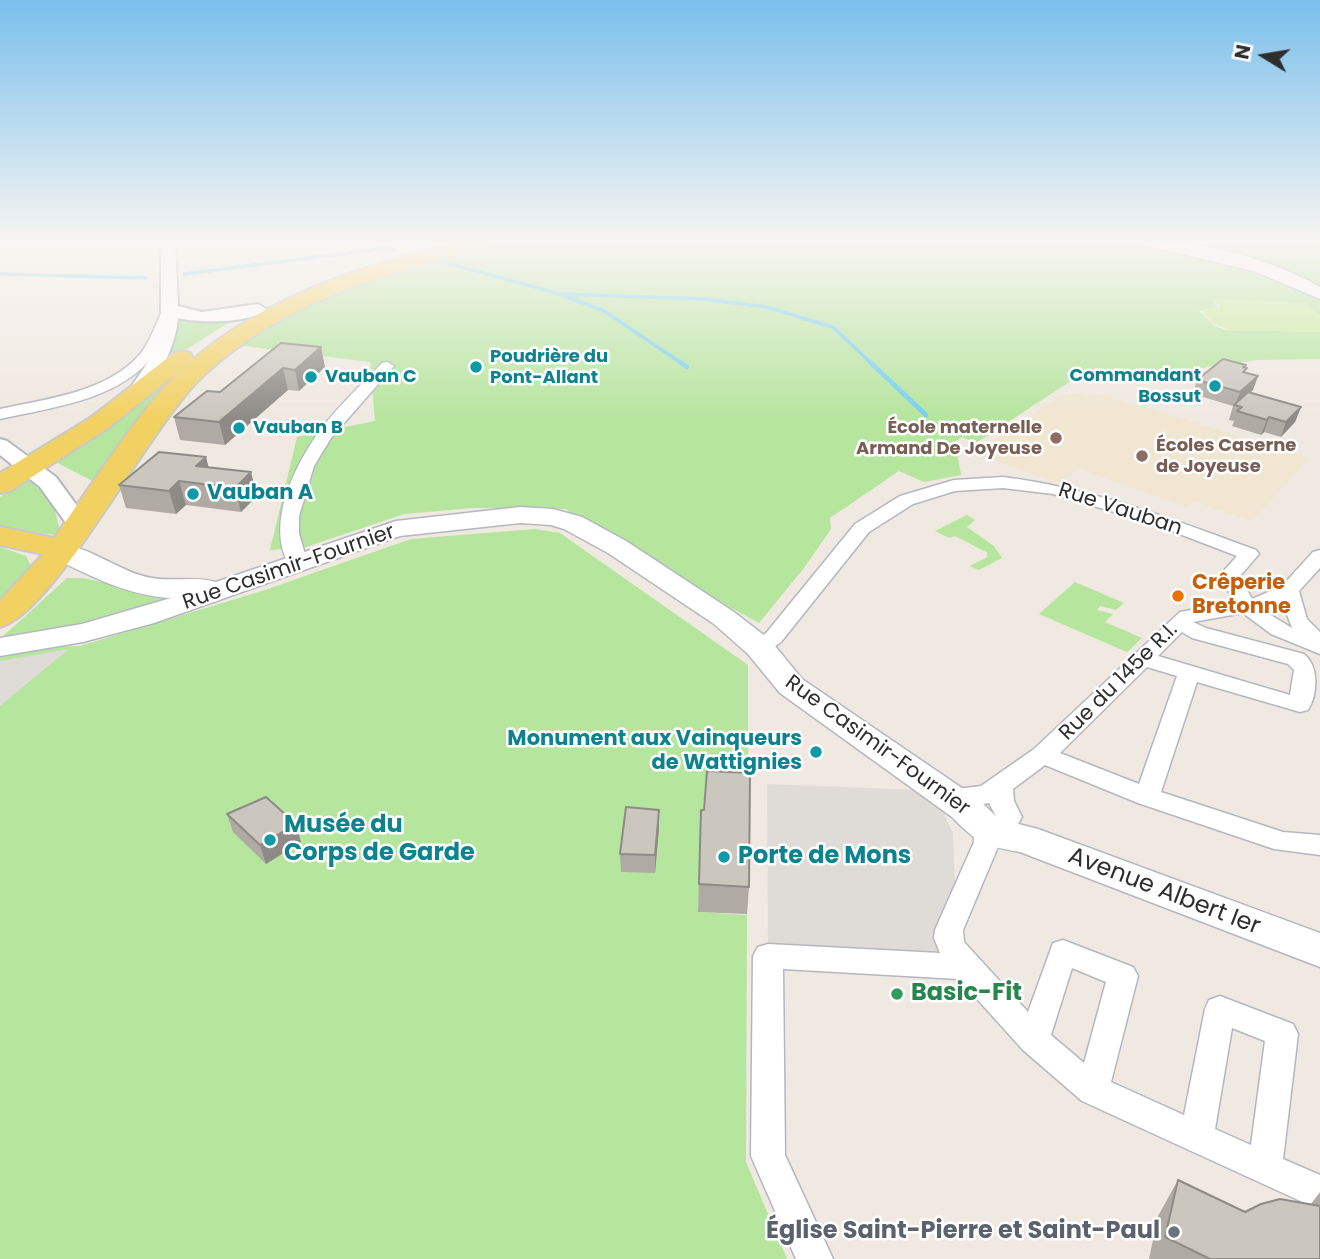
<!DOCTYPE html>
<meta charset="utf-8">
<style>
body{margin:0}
#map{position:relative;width:1320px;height:1259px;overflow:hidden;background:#efe9e1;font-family:Poppins,sans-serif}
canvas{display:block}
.north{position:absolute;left:1229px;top:21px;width:70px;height:70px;-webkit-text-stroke:5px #fff;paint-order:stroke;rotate:281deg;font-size:19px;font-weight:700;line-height:28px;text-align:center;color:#2e2e2e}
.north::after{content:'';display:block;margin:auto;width:24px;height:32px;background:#2e2e2e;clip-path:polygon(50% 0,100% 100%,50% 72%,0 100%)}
</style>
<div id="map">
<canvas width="1320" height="1259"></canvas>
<div class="north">N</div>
</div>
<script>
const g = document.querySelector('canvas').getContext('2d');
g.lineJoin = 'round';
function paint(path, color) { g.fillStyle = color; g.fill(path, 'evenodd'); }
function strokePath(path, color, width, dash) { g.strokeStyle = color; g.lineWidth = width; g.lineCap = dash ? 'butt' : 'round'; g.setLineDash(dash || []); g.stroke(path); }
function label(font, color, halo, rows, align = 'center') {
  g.font = font + ' Poppins,sans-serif'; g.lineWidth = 5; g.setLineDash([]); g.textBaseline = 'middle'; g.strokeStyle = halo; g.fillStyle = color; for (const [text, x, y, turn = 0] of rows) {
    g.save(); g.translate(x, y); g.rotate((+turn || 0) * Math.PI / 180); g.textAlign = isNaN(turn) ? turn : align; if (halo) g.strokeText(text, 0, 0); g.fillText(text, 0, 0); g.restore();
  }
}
paint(new Path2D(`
 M1083 393 1085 395 1101 394 1310 458 1252 521 1193 501 1187 507 1079 469 1059 484 975 453 1063 394Z`), '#f0e6d1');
paint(new Path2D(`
 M509 242H1320V316L1307 304 1213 299 1218 308 1199 311 1215 326 1226 330 1320 332V359L1257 360 1137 377 1140 381 1128 383 1123 379 1077 377 976 443 962 437 955 442 961 475 924 482 899 471 830 518 831 529 804 568 759 623 591 531 566 509 473 508 404 514 303 548 270 550 297 437 375 421 370 362 236 345 339 288 433 259Z
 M328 283 251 325 96 483 54 461 127 412 226 333 280 303Z
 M238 317 185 350 161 370 157 371 172 346 174 322 177 320Z
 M27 478 53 503 60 531 56 535 0 528V497Z
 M967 515 975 520 967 527 994 546 1002 558 979 570 969 566 988 557 986 555 988 553 955 536 949 538 935 531Z
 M535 529 560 533 748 665V800L704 798 698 912 747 915 746 1162 787 1259H0V652L13 647 80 646 262 591 411 539Z
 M0 547 26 556 31 566 19 585 0 606Z
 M67 578H83L148 592 184 595 111 622 0 639Z
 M1075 582 1124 603 1116 610 1100 606 1097 610 1113 614 1105 622 1142 638 1127 652 1039 614Z`), '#b6e59e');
paint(new Path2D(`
 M1213 299 1307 304 1320 316V332L1230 330 1214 324 1203 313 1205 309 1220 308Z`), '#c9ec9a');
paint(new Path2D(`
 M69 649 6 701 0 706V661Z
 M767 784 922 790 943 812 953 833 956 914 966 967 768 956Z`), '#dfdcd8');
strokePath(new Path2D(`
 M436 260 560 294 704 299 766 307 833 327 872 364
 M0 274 146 278
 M184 274 381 249 396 250
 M562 295 604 311 683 364`), '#75cff0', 3.5);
strokePath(new Path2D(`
 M680 362 687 367
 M870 362 926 415`), '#75cff0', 4.5);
const minor = new Path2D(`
 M170 305 177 309C168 326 162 347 149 361 113 401 49 408 0 419V409C46 399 109 392 141 353 151 340 156 323 163 309Z
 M387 362 394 366 331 438 314 466 299 516V534L308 564 298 570 291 568C265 528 292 471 316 436 334 410 360 386 382 363Z
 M1003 477C1092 488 1172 519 1256 550L1259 554 1240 576 1252 599 1282 586 1313 552 1320 550V568L1299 591 1307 619 1320 632V654L1271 634 1243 613 1193 622 1206 628 1304 654C1319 666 1318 694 1308 710L1300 712 1197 682 1161 792 1283 832 1320 835V855L1274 849 1138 803 1045 765 1013 789 1014 801 1022 817 1018 824 1009 826 1000 824 989 803C972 806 958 808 941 803L937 797 941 791 981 786 1034 749 1180 612 1234 602 1220 575 1237 556 1148 522 1053 494 1003 488 955 491 913 504 869 532 781 642 767 652H751L748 647 767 632 855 524 900 496 954 480ZM1282 601 1292 628 1261 609ZM1182 632 1192 638 1288 664 1294 670 1290 695 1158 656ZM1147 667 1177 676 1139 784 1060 753Z
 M986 819 995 822 1000 842 963 930 964 942 1028 1012 1053 943 1063 940 1133 967 1138 976 1111 1082 1184 1115 1205 1009 1209 1000 1220 996 1293 1024 1298 1034 1283 1159 1320 1175V1210L1082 1101 1023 1050 959 979 783 969 785 1155 833 1259H796L751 1156 753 956 758 947 768 944 940 953 934 938 935 930 974 842 973 829 977 822ZM1072 968 1106 982 1084 1063 1051 1035ZM1232 1028 1265 1041 1251 1145 1215 1129Z`);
const tertiary = new Path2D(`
 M161 242H175L178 306 202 312 258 304 266 309C251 324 198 323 178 318 175 350 159 374 142 400L135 402 125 396 148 362 157 339 161 315Z
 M0 439 7 441 56 477 91 525 87 530H71L40 487 0 455Z`);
const secondary = new Path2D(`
 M1142 242C1197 239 1272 259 1320 287V299L1254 271 1144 245Z
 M520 507 553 509 582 517 626 541 734 612 770 640 802 679 978 799 999 819 1038 829 1320 933V967L1020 852C985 846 977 843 952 817L780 693 748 654 714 624 608 553 564 529 551 525 520 523 400 536 154 623 83 642 0 656V638L82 624 171 598C129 596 90 576 52 557L49 551 52 545C76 539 115 568 140 575 165 584 192 575 216 582L396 521Z`);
const primary = new Path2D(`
 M462 242H494L491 246C388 272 284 301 204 375 149 425 56 613 0 627V601L43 554 0 545V527L54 538C87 492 118 443 154 399 230 308 351 267 462 242Z
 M182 351 190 353 193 358 190 363 108 428 10 491 0 493V473L90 418 174 353Z`);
strokePath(minor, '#b4b7c1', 3);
strokePath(tertiary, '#b4b7c1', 4);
strokePath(secondary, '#b4b7c1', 3);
strokePath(primary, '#c9c9c9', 4);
paint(minor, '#fff');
paint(tertiary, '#fff');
paint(secondary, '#fff');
paint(primary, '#f2d163');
paint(new Path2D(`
 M281 343 325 367 299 391 288 390 225 445 180 440 174 417 220 392Z
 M1245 368V372L1258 376 1253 390 1250 393 1301 407 1295 422 1281 437 1264 432 1261 435 1232 426 1234 421 1229 420 1233 406 1193 394 1197 380Z
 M208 467 257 496 241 512 186 505 176 514 126 508 119 485Z
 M701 810 749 887 747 914 698 912Z
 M227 814 301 842 266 864 233 832Z
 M659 828 655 873 621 872 620 854Z
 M1178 1180 1245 1212 1311 1204 1320 1192V1259H1149L1158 1216Z`), '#afaba4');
paint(new Path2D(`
 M321 347 325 367 299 391 295 370Z
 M283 368 288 390 225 445 219 422Z
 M1258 376 1253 390 1235 406 1240 392Z
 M1301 407 1295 422 1281 437 1286 422Z
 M1269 417 1264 432 1261 435 1267 420Z
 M206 457 212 480 196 466Z
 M251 472 257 496 241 512 235 488Z
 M179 481 186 505 176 514 169 491Z
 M659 810V828L655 873V855Z
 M296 824 301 842 266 864 260 845Z`), '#8e8b86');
const building = new Path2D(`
 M281 343 321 347 295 370 283 368 219 422 174 417 207 391 220 392Z
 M1223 359 1246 365 1243 367 1247 368 1243 372 1258 376 1240 392 1197 380Z
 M1248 392 1301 407 1286 422 1269 417 1267 420 1237 411 1242 407 1234 405Z
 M159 452 206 457 196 466 251 472 235 488 179 481 169 491 119 485Z
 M707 771 750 773 749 887 699 884 701 810H704Z
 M266 797 296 824 260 845 227 814Z
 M626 807 659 810 655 855 620 854Z
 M1178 1180 1245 1212 1261 1204 1280 1199 1320 1206V1259H1210L1165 1237Z`);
paint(building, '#cbc7bf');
strokePath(building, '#8e8b86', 2);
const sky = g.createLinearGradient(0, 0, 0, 418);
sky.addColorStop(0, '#7abfeb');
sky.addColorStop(0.58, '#f8f5f2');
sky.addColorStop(1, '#f8f5f200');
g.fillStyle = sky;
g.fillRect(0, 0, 1320, 418);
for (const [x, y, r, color] of [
 [476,367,7,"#0f9aa8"],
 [311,377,7,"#0f9aa8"],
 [1215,386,7,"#0f9aa8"],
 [239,428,7,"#0f9aa8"],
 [1056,438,7,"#8d6e63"],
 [1142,456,7,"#8d6e63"],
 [193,494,7,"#0f9aa8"],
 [1178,596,7,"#e8710a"],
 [816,752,7,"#0f9aa8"],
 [270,840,7,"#0f9aa8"],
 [724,857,7,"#0f9aa8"],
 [897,994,7,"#2e9e5b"],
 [1174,1232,7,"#6b7280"]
]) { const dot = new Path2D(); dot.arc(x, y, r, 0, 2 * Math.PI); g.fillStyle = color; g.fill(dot); strokePath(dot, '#fff', 2.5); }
label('bold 18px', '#0d838f', '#fff', [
 ["Poudrière du",490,357],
 ["Pont-Allant",490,378],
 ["Commandant",1201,376,"right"],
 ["Bossut",1201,397,"right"],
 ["Vauban C",325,377],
 ["Vauban B",253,428]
], 'left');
label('bold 18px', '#785e54', '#fff', [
 ["École maternelle",1042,428],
 ["Armand De Joyeuse",1042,449],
 ["Écoles Caserne",1156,446,"left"],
 ["de Joyeuse",1156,467,"left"]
], 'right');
label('bold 21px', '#0d838f', '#fff', [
 ["Vauban A",207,494],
 ["Monument aux Vainqueurs",802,740,"right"],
 ["de Wattignies",802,764,"right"]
], 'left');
label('21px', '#2e2e2e', '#fff', [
 ["Rue Vauban",1120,510,18],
 ["Rue Casimir-Fournier",289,568,-19],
 ["Rue du 145e R.I.",1119,682,-45],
 ["Rue Casimir-Fournier",877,746,36]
]);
label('bold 21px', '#c56008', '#fff', [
 ["Crêperie",1192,584],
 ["Bretonne",1192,608]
], 'left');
label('bold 24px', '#0d838f', '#fff', [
 ["Musée du",284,826],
 ["Corps de Garde",284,854],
 ["Porte de Mons",738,857]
], 'left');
label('24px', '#2e2e2e', '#fff', [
 ["Avenue Albert Ier",1164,892,21]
]);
label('bold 24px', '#27864d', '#fff', [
 ["Basic-Fit",911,994]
], 'left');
label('bold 24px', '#5b616d', '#fff', [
 ["Église Saint-Pierre et Saint-Paul",1160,1232]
], 'right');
</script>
